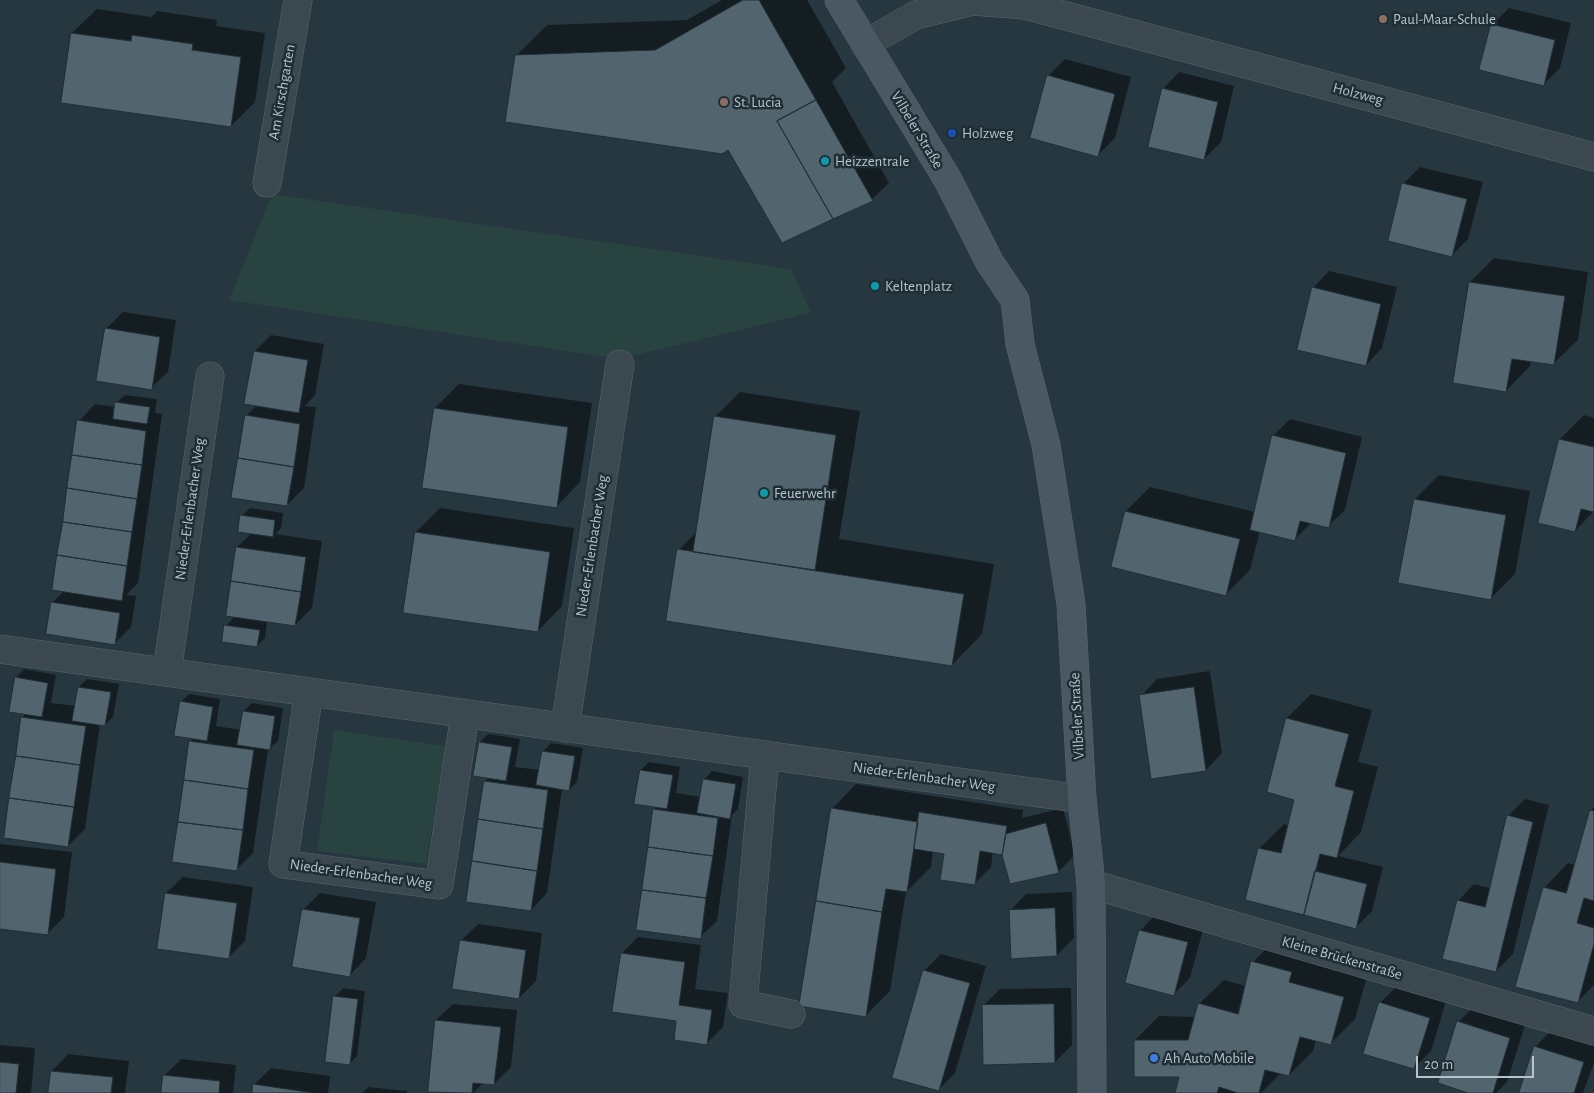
<!DOCTYPE html>
<meta charset="utf-8">
<style>
body{margin:0}
#map{position:relative;width:1594px;height:1093px;overflow:hidden;background:#263740;font-family:"Alegreya Sans",sans-serif}
canvas{display:block}
.scale{position:absolute;left:1416px;top:1056px;width:118px;height:22px;box-sizing:border-box;border:2px solid #b7c3ca;border-top:0;padding-left:6px;font-size:15px;line-height:18px;white-space:nowrap;color:#b7c3ca;-webkit-text-stroke:4px #1f2d35;paint-order:stroke}
</style>
<div id="map">
<canvas width="1594" height="1093"></canvas>
<div class="scale">20 m</div>
</div>
<script>
const g = document.querySelector('canvas').getContext('2d');
g.lineJoin = 'round';
function paint(path, color) { g.fillStyle = color; g.fill(path, 'evenodd'); }
function strokePath(path, color, width, dash) { g.strokeStyle = color; g.lineWidth = width; g.lineCap = dash ? 'butt' : 'round'; g.setLineDash(dash || []); g.stroke(path); }
function label(font, color, halo, rows, align = 'center') {
  g.font = font + ' "Alegreya Sans",sans-serif'; g.lineWidth = 5; g.setLineDash([]); g.textBaseline = 'middle'; g.strokeStyle = halo; g.fillStyle = color; for (const [text, x, y, turn = 0] of rows) {
    g.save(); g.translate(x, y); g.rotate((+turn || 0) * Math.PI / 180); g.textAlign = isNaN(turn) ? turn : align; if (halo) g.strokeText(text, 0, 0); g.fillText(text, 0, 0); g.restore();
  }
}
paint(new Path2D(`
 M272 194 791 269 811 313 619 359 229 300Z
 M334 730 446 746 426 864 317 851Z`), '#294340');
paint(new Path2D(`
 M722 0H807L846 68 832 82 889 183 872 199 783 241 729 148 516 56 547 25 687 20Z
 M1509 8 1571 23 1560 68 1543 85 1492 25Z
 M97 9 151 17 157 11 217 20 216 26 265 33 255 102 231 126 72 33Z
 M1065 59 1131 77 1115 138 1098 155 1048 76Z
 M1179 72 1234 86 1221 142 1204 159 1163 89Z
 M1420 167 1483 182 1468 239 1452 255 1389 240 1404 183Z
 M1494 258 1588 272 1578 340 1553 364 1531 360 1530 366 1506 391 1470 282Z
 M1329 271 1397 287 1382 348 1366 365 1313 288Z
 M123 312 176 320 168 372 151 388 106 329Z
 M271 335 324 344 315 395 305 406 316 407 304 488 287 505 246 416 257 405 255 351Z
 M459 384 592 403 580 482 556 507 435 408Z
 M740 392 860 411 839 539 994 564 982 634 952 665 679 550 697 531 715 417Z
 M125 395 157 399 155 413 162 414 138 583 126 595 136 596 131 627 115 643 52 603 64 591 79 421 95 404 116 407V403Z
 M1584 415 1594 418V511L1575 531 1560 439Z
 M1290 419 1362 437 1345 510 1328 526 1312 522 1295 539 1260 531 1250 570 1226 594 1112 566 1126 511 1150 487 1255 512 1273 436Z
 M1439 475 1530 491 1515 574 1491 598 1400 582 1415 499Z
 M250 508 283 513 281 528 275 534 322 541 312 608 295 625 267 621 265 638 257 646 226 626 235 616 237 547 252 533 242 516Z
 M440 508 574 528 562 606 538 631 416 532Z
 M24 669 56 675 51 703 76 706 79 687 87 679 119 684 113 717 105 725 100 724 85 829 68 846 22 718 26 713 16 678Z
 M1210 671 1222 753 1206 770 1141 696 1157 679Z
 M189 694 220 699 216 726 241 730 244 711 252 703 283 708 278 741 268 749 253 853 236 870 191 741 194 738 181 702Z
 M1311 694 1372 710 1358 762 1378 767 1361 832 1338 856 1383 867 1372 911 1356 927 1260 848 1284 824 1289 826 1296 799 1287 718Z
 M488 734 520 739 515 767 540 770 543 752 551 743 583 748 577 782 569 790 562 789 547 893 531 910 485 782 489 777 480 742Z
 M649 762 680 767 676 793 701 797 704 780 712 771 743 777 738 809 732 815 717 921 700 937 654 809 657 807 641 770Z
 M856 784 1023 810 1022 818 1063 808 1075 855 1058 872 993 852 991 867 974 884 946 852 933 850 931 867 906 892 890 991 866 1015 832 809Z
 M1525 799 1549 805 1513 954 1496 971 1458 901 1474 884 1490 888 1508 816Z
 M1594 807V985L1577 1002 1544 888 1568 863 1575 865 1591 810Z
 M0 844 72 852 64 917 47 934 0 928Z
 M183 877 253 887 245 941 229 957 166 893Z
 M1072 892 1074 938 1057 955 1010 911 1026 894Z
 M320 893 376 902 366 958 350 975 303 910Z
 M1156 914 1204 926 1190 978 1174 994 1140 931Z
 M478 924 542 933 536 981 519 998 461 941Z
 M638 937 701 945 695 989 728 993 723 1027 706 1044 678 1020 622 953Z
 M1277 938 1368 973 1355 1019 1331 1043 1316 1040 1313 1051 1289 1075 1281 1073 1261 1093 1235 1091 1234 1093H1176L1181 1075 1135 1040 1159 1016 1196 1017 1199 1004 1224 980 1246 986 1253 962Z
 M941 954 986 966 955 1073 938 1090 924 971Z
 M1397 986 1446 1001 1431 1051 1414 1068 1380 1003Z
 M343 988 365 991 357 1056 349 1064 335 997Z
 M1071 988 1072 1045 1055 1062 983 1006 1000 989Z
 M453 1004 517 1010 511 1067 494 1084 483 1083 473 1093 429 1090 436 1020Z
 M1475 1006 1526 1022 1507 1082 1496 1093H1473L1458 1022Z
 M1552 1030 1594 1044V1063L1583 1093H1524L1535 1047Z
 M0 1045 35 1048 31 1093H0Z
 M68 1054 129 1061 125 1093H49L52 1071Z
 M181 1059 236 1065 233 1093H162L164 1076Z
 M271 1068 330 1076 328 1093H253L254 1085Z
 M368 1087 407 1091V1093H362Z`), '#0007');
const building = new Path2D(`
 M743 0H759L816 100 777 121 833 219 782 243 728 150 722 154 505 122 515 55 655 50Z
 M1491 24 1555 40 1544 86 1479 70Z
 M71 33 131 41 132 35 193 44 192 50 241 57 231 127 61 103Z
 M1047 75 1115 94 1098 157 1030 138Z
 M1162 88 1218 102 1204 160 1148 147Z
 M816 100 873 201 833 219 777 121Z
 M1402 183 1467 199 1452 257 1388 241Z
 M1469 282 1565 296 1554 365 1512 359 1506 392 1453 383Z
 M1312 287 1381 304 1366 366 1297 350Z
 M105 328 160 337 152 390 96 381Z
 M254 351 308 360 299 413 244 404Z
 M115 402 150 407 147 424 113 419Z
 M434 408 568 427 557 508 422 488Z
 M245 415 300 424 294 467 238 458Z
 M714 416 836 435 815 570 693 552Z
 M77 420 146 431 142 465 72 455Z
 M1272 435 1346 453 1329 528 1300 521 1295 541 1250 530Z
 M1559 439 1594 447V512L1581 509 1575 532 1538 523Z
 M72 455 142 465 137 499 67 488Z
 M238 458 294 467 287 506 231 498Z
 M67 488 137 499 132 532 63 522Z
 M1414 499 1506 515 1491 600 1398 583Z
 M1125 511 1240 539 1226 596 1111 567Z
 M240 515 275 520 273 537 238 532Z
 M63 522 132 532 127 566 57 555Z
 M415 532 550 552 538 632 403 613Z
 M236 547 306 557 301 592 231 581Z
 M677 549 964 594 952 666 666 621Z
 M57 555 127 566 122 601 52 590Z
 M231 581 301 592 295 626 226 616Z
 M51 602 120 613 115 645 46 634Z
 M224 625 260 630 257 647 222 642Z
 M15 677 48 683 42 717 9 712Z
 M78 687 111 692 105 726 72 721Z
 M1194 687 1206 771 1151 779 1139 695Z
 M180 701 213 707 207 741 174 736Z
 M243 711 275 716 270 750 237 745Z
 M21 717 86 726 80 765 16 756Z
 M1286 718 1349 734 1335 786 1354 791 1337 858 1320 854 1304 915 1245 900 1258 848 1281 853 1294 800 1267 792Z
 M189 741 254 750 248 789 184 780Z
 M479 742 512 747 506 781 473 776Z
 M542 751 575 756 569 791 536 785Z
 M16 756 80 765 74 807 9 798Z
 M640 770 673 775 667 809 634 804Z
 M703 779 736 784 730 819 697 813Z
 M184 780 248 789 243 830 178 822Z
 M484 781 548 790 543 829 478 819Z
 M9 798 74 807 68 847 4 838Z
 M831 808 918 822 907 892 886 889 882 912 816 901Z
 M653 809 718 818 713 856 648 847Z
 M1590 810 1594 811V901L1584 898 1577 923 1594 928V944L1578 1003 1515 987 1543 887 1566 893Z
 M919 812 1007 826 1002 855 980 851 975 885 940 880 944 854 914 849Z
 M1507 815 1533 822 1496 972 1442 959 1457 900 1485 907Z
 M478 819 543 829 537 871 472 861Z
 M178 822 243 830 237 871 172 862Z
 M1046 823 1059 873 1010 884 1002 855 1006 834Z
 M648 847 713 856 706 898 642 890Z
 M472 861 537 871 531 911 466 902Z
 M0 862 56 869 48 935 0 929Z
 M1315 871 1367 884 1356 929 1304 915Z
 M642 890 706 898 701 939 636 930Z
 M165 893 237 903 229 959 157 949Z
 M816 901 882 912 866 1017 799 1006Z
 M1055 908 1057 956 1011 959 1009 910Z
 M302 909 360 918 350 977 292 967Z
 M1139 930 1188 942 1174 996 1125 983Z
 M460 940 526 950 519 999 452 989Z
 M621 953 685 962 679 1005 712 1010 707 1045 674 1040 676 1021 612 1012Z
 M1251 961 1292 972 1289 982 1344 997 1331 1045 1300 1037 1289 1076 1265 1070 1259 1093H1238L1219 1087 1217 1093H1175L1179 1077H1134V1040H1188L1198 1003 1238 1014Z
 M923 970 970 983 939 1091 892 1078Z
 M333 996 358 999 350 1065 325 1062Z
 M1379 1002 1430 1018 1414 1069 1363 1054Z
 M1054 1004 1055 1063 983 1065 982 1005Z
 M435 1020 501 1027 494 1085 473 1083 472 1093 428 1092Z
 M1457 1021 1510 1038 1493 1093H1468L1438 1083Z
 M1534 1046 1584 1062 1574 1093H1519Z
 M0 1062 19 1064 16 1093H0Z
 M51 1071 113 1077 111 1093H48Z
 M163 1075 220 1081 219 1093H161Z
 M253 1084 314 1093H252Z`);
paint(building, '#52646d');
strokePath(building, '#212f37', 1);
const street = new Path2D(`
 M865 44 916 15 973 1 1025 5 1594 157
 M267 183 298 0
 M0 649 1082 799
 M167 672 210 376
 M309 692 283 864 439 885 465 714
 M565 728 620 364
 M765 755 743 1004 791 1014
 M1091 884 1594 1031`);
const secondary = new Path2D(`
 M839 0 948 180 990 263 1015 300 1020 344 1046 445 1071 604 1082 799 1091 884 1092 1093`);
strokePath(street, '#58666d', 29);
strokePath(secondary, '#58666d', 29);
strokePath(street, '#3b4850', 28);
strokePath(secondary, '#495863', 28);
for (const [x, y, r, color] of [
 [1383,19,5,"#8d6e63"],
 [724,102,5,"#8d6e63"],
 [952,133,5,"#1a4fb4"],
 [825,161,5,"#0f9aa8"],
 [875,286,5,"#0f9aa8"],
 [764,493,5,"#0f9aa8"],
 [1154,1058,5,"#3f7fe0"]
]) { const dot = new Path2D(); dot.arc(x, y, r, 0, 2 * Math.PI); g.fillStyle = color; g.fill(dot); strokePath(dot, '#1f2d35', 2); }
label('15px', '#b7c3ca', '#1f2d35', [
 ["Paul-Maar-Schule",1393,19],
 ["St. Lucia",734,102],
 ["Holzweg",962,133],
 ["Heizzentrale",835,161],
 ["Keltenplatz",885,286],
 ["Feuerwehr",774,493],
 ["Ah Auto Mobile",1164,1058]
], 'left');
label('15px', '#b7c3ca', '#1f2d35', [
 ["Am Kirschgarten",282,92,-80],
 ["Holzweg",1358,94,15],
 ["Vilbeler Straße",917,130,59],
 ["Nieder-Erlenbacher Weg",190,509,-82],
 ["Nieder-Erlenbacher Weg",592,546,-81],
 ["Vilbeler Straße",1077,716,-93],
 ["Nieder-Erlenbacher Weg",924,777,8],
 ["Nieder-Erlenbacher Weg",361,874,8],
 ["Kleine Brückenstraße",1342,958,16]
]);
</script>
